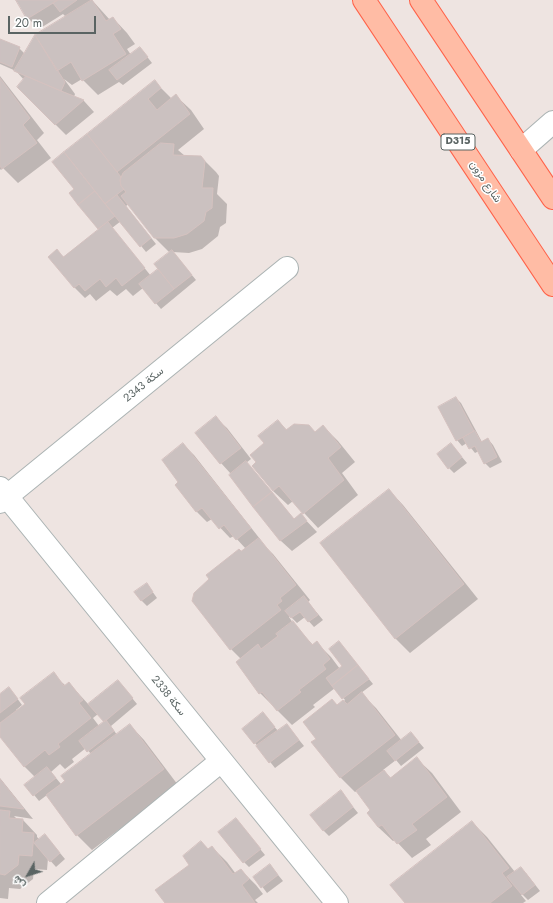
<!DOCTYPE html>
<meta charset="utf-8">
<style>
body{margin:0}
#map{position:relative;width:553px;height:903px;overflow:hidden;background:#eee4e1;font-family:Jost,Vazirmatn,sans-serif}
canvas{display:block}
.north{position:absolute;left:8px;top:855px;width:40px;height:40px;-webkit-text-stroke:3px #fff;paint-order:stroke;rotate:231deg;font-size:11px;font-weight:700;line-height:16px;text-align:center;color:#5a6463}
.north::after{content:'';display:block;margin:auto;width:14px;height:18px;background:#5a6463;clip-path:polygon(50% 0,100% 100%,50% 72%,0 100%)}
.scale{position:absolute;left:8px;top:16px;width:88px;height:18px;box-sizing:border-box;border:2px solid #5a6463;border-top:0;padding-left:5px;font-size:12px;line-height:14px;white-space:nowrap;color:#5a6463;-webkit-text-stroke:3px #fff;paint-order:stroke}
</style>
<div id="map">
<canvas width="553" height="903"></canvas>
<div class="north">ش</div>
<div class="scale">20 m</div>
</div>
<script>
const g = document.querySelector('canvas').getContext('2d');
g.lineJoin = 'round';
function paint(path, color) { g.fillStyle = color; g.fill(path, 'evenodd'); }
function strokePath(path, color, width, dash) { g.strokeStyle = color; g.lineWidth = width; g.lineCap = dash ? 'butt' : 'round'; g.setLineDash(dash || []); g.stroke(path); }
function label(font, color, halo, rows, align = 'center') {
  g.font = font + ' Jost,Vazirmatn,sans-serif'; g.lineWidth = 3; g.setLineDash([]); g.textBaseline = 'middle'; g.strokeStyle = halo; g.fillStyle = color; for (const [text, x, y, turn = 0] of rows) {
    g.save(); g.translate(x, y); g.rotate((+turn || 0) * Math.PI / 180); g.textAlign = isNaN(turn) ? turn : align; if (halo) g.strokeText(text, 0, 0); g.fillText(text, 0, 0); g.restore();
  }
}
paint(new Path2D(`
 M17 0H92L110 20 113 18 127 33 135 44 127 49 131 55 145 54 152 63 123 85 119 82 98 95 82 79 72 85 64 79 75 94 74 97 84 101 94 112 66 135 18 87 24 80 16 71 0 64V40L19 48 25 54 66 17 63 14 39 29 28 18Z
 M0 76 44 133 37 140 51 158 18 183 3 168 1 170 0 169Z
 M155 82 172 99 176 96 191 110 204 129 178 150 185 156 201 157 216 172 219 176 217 194 227 204 226 223 220 227 218 236 202 249 189 253 173 252 196 280 161 309 143 288 133 296 126 289 117 296 110 290 96 301 90 294 85 298 75 288 50 257 57 251 64 257 99 230 71 193 76 189ZM129 204 154 237 170 253 159 269 151 276 112 228 121 221 146 252 156 244 126 206Z
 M456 398 461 403 482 442 488 439 493 445 502 462 490 468 485 463 479 451 475 453 467 443 462 446 457 440Z
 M216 418 227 428 251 459 246 463 295 520 301 515 317 532 292 551 281 541 230 475 231 474 221 463 197 433Z
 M278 421 287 430 315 433 323 426 338 441 355 462 342 473 358 495 318 528 293 501 288 505 273 491 257 462 265 443Z
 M183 444 194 455 260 539 259 540 273 554 310 600 308 602 323 620 314 627 305 617 297 623 290 616 289 617 293 623 313 645 316 642 331 657 340 669 344 666 339 642 373 684 361 693 376 708 402 741 411 733 424 748 401 766 396 760 383 770 391 778 417 759 432 773 461 812 426 839 431 845 412 858 395 840 393 841 378 827 372 810 357 791 355 792 341 778 313 742 317 739 338 706 345 700 335 688 313 705 315 707 292 725 260 693 241 659 231 649 241 553 246 549 234 536 230 538 212 519 207 522 197 512 176 485 179 482Z
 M451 444 467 463 454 473 449 468Z
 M389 490 403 505 478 599 410 653 395 638Z
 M147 584 157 598 147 606 141 600Z
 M53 674 66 686 69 683 89 705 118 681 137 704 111 726 117 735 130 725 144 740 178 785 92 850 77 835 47 795 39 801 26 785 35 777 24 766 0 735V696L14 694 22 705 16 710 17 711 26 704ZM98 714 105 722 99 726 93 718ZM86 748 91 754 61 784 51 772 60 764 65 769 74 762 72 759Z
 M263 713 278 731 287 725 304 746 275 768 255 743Z
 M0 778 33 819 14 816 18 820H23L37 835V837L40 840 50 841 65 859 56 867 48 858 47 870 34 869 33 879 20 889 9 888 8 899 0 898Z
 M340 791 358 813 329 836 323 830Z
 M236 819 265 855 249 867 244 862Z
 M472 822 487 837 515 872 526 873 540 891 528 900 522 894 521 895 526 901 523 903H406Z
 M201 842 209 850 212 847 227 862 236 874 241 870 256 885 263 894 255 900 258 903H167L190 865Z
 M270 865 283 881 267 893 255 877Z`), '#0003');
const building = new Path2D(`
 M16 0H58L27 19Z
 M58 0H77L60 12 53 3Z
 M92 0 106 21 113 17 121 29 113 34 126 54 82 81 71 62 57 71 35 35Z
 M35 35 65 82 61 91 14 71Z
 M0 39 20 47 12 67 0 62Z
 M140 47 148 57 117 80 109 70Z
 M26 76 61 91 84 100 55 125 17 87Z
 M0 78 30 118 23 125 37 143 2 169 0 166Z
 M155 80 161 88 148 99 157 110 176 94 190 114 117 172 87 134Z
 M87 134 121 177 120 180 121 186 124 189 105 204 64 152Z
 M161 143 174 144 173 155 201 156 205 161 202 188H213L212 208 206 212 204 221 187 234 174 238H154L121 196 126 192 121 186 120 180 123 173Z
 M64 152 95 191 78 205 69 193 74 189 52 162Z
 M95 191 115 216 98 229 78 205Z
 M117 195 151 238 140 247 105 204Z
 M108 222 145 268 122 286 116 278 106 287 100 279 85 291 79 284 74 288 48 257 57 249 63 257Z
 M172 250 192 275 174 289 154 264Z
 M158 269 174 289 155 304 139 284Z
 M456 397 474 431 456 441 438 407Z
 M216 416 241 448 220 464 195 433Z
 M278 420 286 430 294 424 309 425 315 432 323 425 341 447 328 458 344 480 303 514 279 486 273 491 252 466 256 462 250 455 264 443 258 436Z
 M475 431 481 442 488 438 497 457 484 464 475 446 469 449 463 438Z
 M183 443 251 528 236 540 224 525 219 529 202 508 196 512 175 485 178 482 162 460Z
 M451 443 462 457 448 469 437 454Z
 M246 461 272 492 253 507 229 475Z
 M389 489 464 584 395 639 320 543Z
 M272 492 294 519 301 513 307 521 280 541 253 507Z
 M259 538 296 585 280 598 282 601 277 605 281 610 230 650 192 601 194 593 209 579 206 575 239 549 241 551Z
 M147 583 153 592 141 601 134 592Z
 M304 596 318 615 308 622 300 612 291 618 285 611Z
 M293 621 312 645 317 641 330 659 323 665 326 669 299 690 301 692 277 711 262 692 259 694 236 662 258 644 261 649 278 636 276 634Z
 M339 641 358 665 332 686 326 678 342 666 329 649Z
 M358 665 369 679 342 699 332 686Z
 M54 672 64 686 69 682 83 700 79 703 91 718 58 744 60 747 49 755 45 750 24 767 0 737V723L25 704 20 698Z
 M118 680 133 698 104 722 88 704Z
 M9 687 18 699 0 713V694Z
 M362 692 395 735 340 778 311 742 316 739 303 722 332 699 337 705 343 700 347 704Z
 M263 712 275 727 254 744 242 729Z
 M106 720 114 731 87 752 79 741Z
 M130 724 164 769 76 836 46 795 65 781 61 776Z
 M287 724 299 740 269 763 256 746Z
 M411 732 419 742 395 761 387 751Z
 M417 757 447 797 412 824 417 830 397 844 382 825 378 827 367 813 370 810 356 791 384 770 390 778Z
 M47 767 56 778 33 796 24 785Z
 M0 779 24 809 0 806Z
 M341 790 353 807 323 831 310 815Z
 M0 810 10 811 9 818 23 819 22 832 34 833 32 856 19 855 18 865 5 875 0 874Z
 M236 818 261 849 243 863 218 832Z
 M472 821 509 868 502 873 512 886 490 903H405L390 885Z
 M45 834 60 853 50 862 34 843Z
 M201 841 208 849 212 846 233 874 241 869 249 879 242 885 255 903H165L155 890 189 865 183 856Z
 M270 864 278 875 261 888 253 877Z
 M521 867 535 885 522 895 507 877Z`);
paint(building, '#cbc1c0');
strokePath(building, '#d4c1bf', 1);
const minor = new Path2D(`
 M521 150 553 122
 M0 488 337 903
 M0 502 287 268
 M48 903 221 761`);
const primary = new Path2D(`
 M364 0 553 285
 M421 0 553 198`);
strokePath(minor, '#abb3b3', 24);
strokePath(primary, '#ff6249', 24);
strokePath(minor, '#fff', 22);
strokePath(primary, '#ffbca5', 22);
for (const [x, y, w] of [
 [458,142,34]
]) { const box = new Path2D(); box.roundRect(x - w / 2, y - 8, w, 16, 3); g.fillStyle = '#fff'; g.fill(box); strokePath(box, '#5a6463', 1); }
label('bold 10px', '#5a6463', null, [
 ["D315",458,142]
]);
label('11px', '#5a6463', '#fff', [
 ["شارع مزون",485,182,56],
 ["سكة 2343",144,385,-39],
 ["سكة 2338",168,696,51]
]);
</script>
